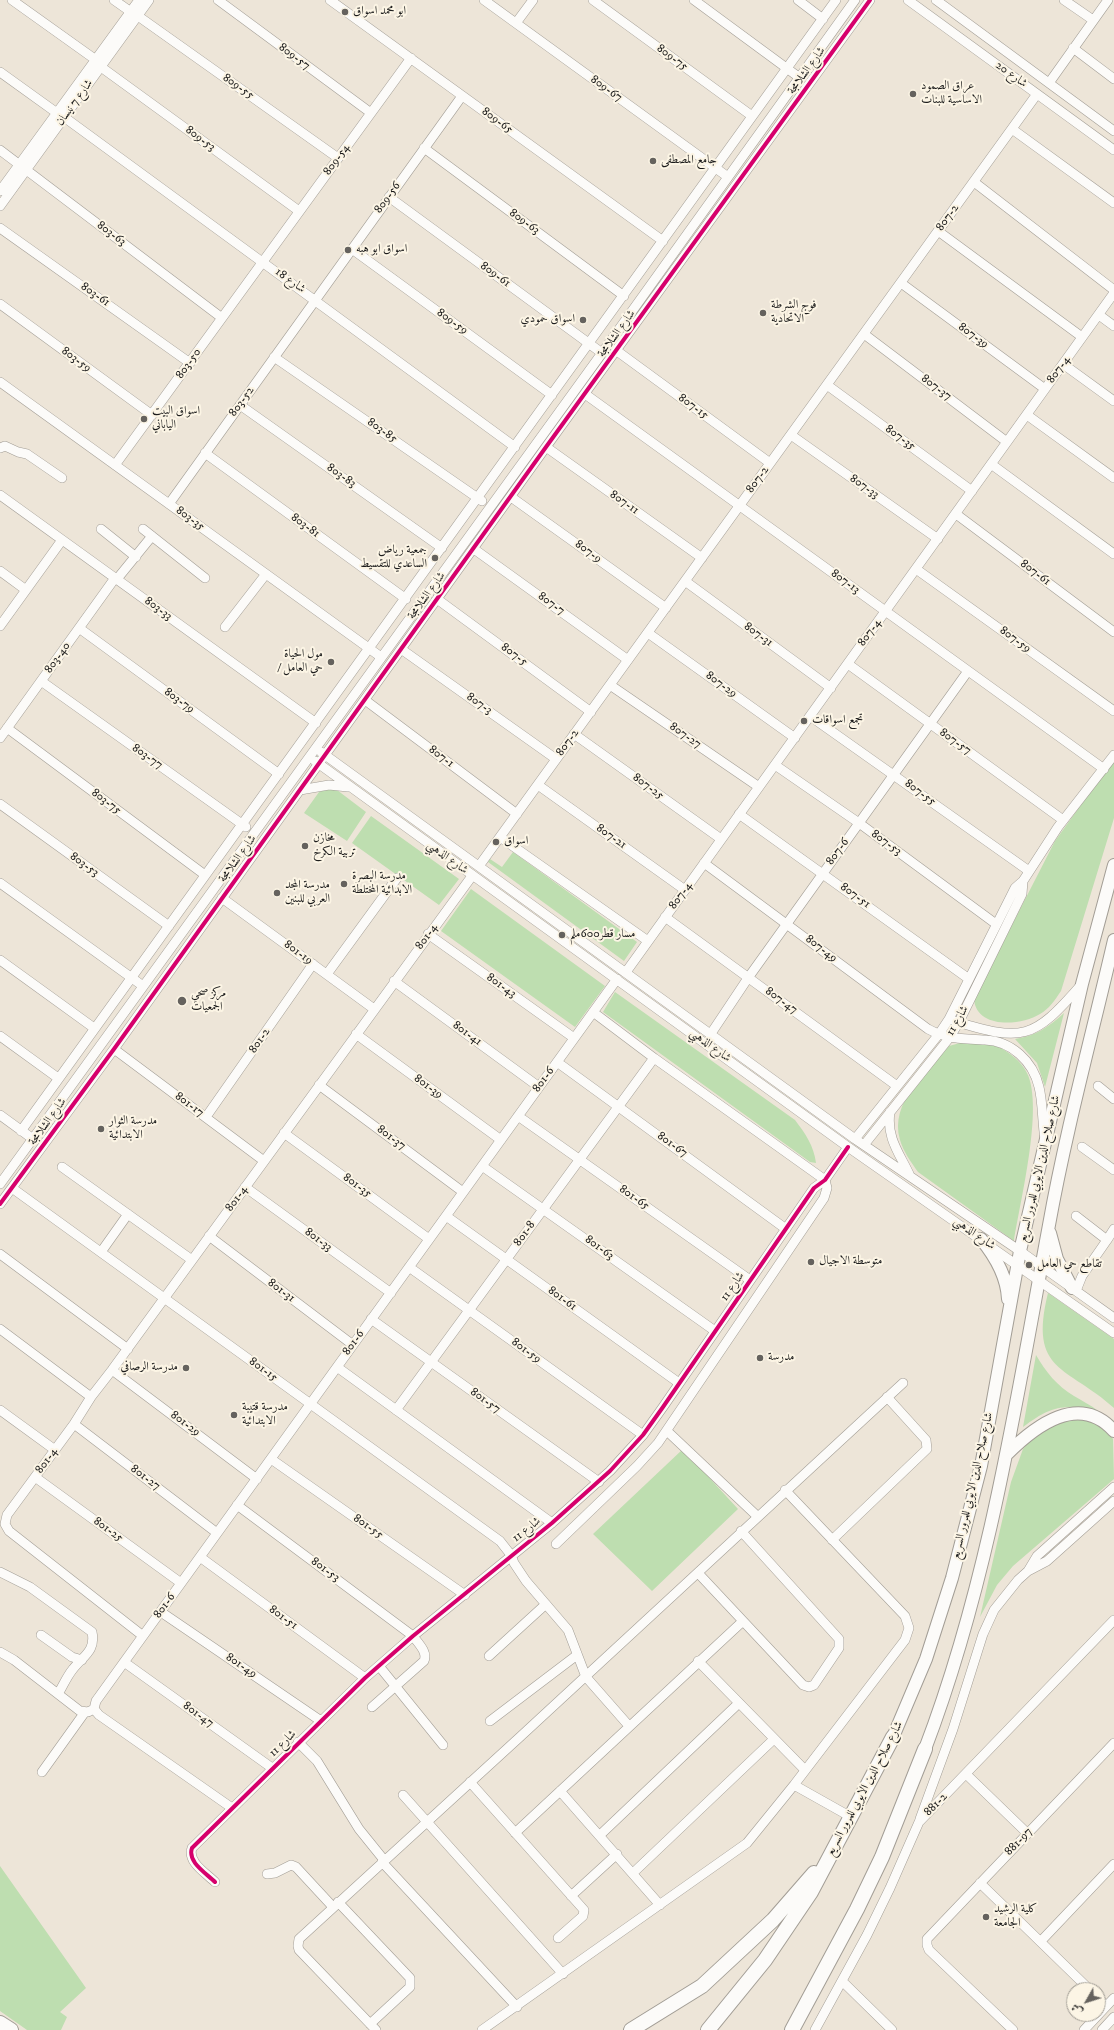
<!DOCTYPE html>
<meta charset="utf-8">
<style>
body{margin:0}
#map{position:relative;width:1114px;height:2030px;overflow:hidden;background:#ede5d8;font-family:"IM FELL DW Pica",Amiri,serif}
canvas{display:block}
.north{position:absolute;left:1066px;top:1982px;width:40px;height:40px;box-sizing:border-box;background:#fcf5e5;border:1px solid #a29e95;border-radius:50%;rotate:231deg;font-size:11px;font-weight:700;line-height:16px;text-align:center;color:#1c1c1c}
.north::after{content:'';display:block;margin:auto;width:14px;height:18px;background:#65625e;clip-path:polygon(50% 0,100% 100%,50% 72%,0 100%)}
</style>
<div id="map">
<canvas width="1114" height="2030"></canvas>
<div class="north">ش</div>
</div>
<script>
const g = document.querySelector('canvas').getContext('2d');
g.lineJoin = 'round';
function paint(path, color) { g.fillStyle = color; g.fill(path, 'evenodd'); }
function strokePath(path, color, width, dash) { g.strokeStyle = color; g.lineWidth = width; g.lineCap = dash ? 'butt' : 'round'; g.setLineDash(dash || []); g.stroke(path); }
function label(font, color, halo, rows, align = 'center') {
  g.font = font + ' "IM FELL DW Pica",Amiri,serif'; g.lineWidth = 4; g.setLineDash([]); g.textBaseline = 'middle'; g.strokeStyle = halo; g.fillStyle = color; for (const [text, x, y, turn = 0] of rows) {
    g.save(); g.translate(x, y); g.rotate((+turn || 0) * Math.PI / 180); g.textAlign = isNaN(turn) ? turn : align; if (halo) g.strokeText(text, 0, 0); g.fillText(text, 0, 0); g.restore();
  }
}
paint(new Path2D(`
 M1114 759V818L1061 991C1055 1000 1049 1009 1040 1014 1021 1026 976 1029 974 999L1055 841Z
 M328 789 337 790 366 812 347 841 304 813 319 792Z
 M371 816 459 879 439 905 352 843Z
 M513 852 637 942 624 961 488 862 490 859 502 867Z
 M471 889 605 986 575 1027 441 931Z
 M615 992 795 1120C805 1133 814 1146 816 1163L810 1162 603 1012Z
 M1064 1013 1045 1087 1037 1063 1015 1039C1035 1036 1049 1027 1064 1013Z
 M960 1043C972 1043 987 1042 999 1047 1009 1052 1022 1062 1027 1073 1044 1107 1020 1202 1014 1241L918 1172C911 1162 903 1151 900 1140 889 1102 927 1072 949 1046Z
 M1048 1293 1114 1339V1408C1068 1366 1028 1373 1048 1293Z
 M1036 1355C1046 1372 1057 1386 1074 1396 1082 1401 1091 1405 1098 1411 1063 1404 1052 1405 1023 1427Z
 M1085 1417 1107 1430 1113 1439 1114 1479 1013 1566 997 1585 980 1617 1011 1482 1023 1449 1031 1439 1054 1421Z
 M683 1449 738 1509 652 1591 593 1534Z
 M0 1866 86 1988 60 2012 67 2017 61 2030H27L0 2011Z`), '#bedeb0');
const minor = new Path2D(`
 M12 0 96 60
 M114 0 131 12
 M218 0 371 113
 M330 0 663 241
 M484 0 728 177
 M593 0 752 116
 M694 0 800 78
 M798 0 823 19
 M908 0 1114 150
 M936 0 1114 131
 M1064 0 1093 20
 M138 16 338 158
 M516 23 533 0
 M1073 48 1114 79
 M101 67 299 211
 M0 72 57 113
 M1049 83 1108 0
 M64 117 515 447
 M1012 129 1114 203
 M424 148 624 296
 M0 150 222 318
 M974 182 1114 290
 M0 191 139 0
 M389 197 602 353
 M0 206 149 0
 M0 228 190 363
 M938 231 1082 337
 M352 249 552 395
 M901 283 1045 389
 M0 304 152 415
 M1099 315 1114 326
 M864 334 1007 442
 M617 351 770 463
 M274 357 482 501
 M1063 364 1114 401
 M0 382 381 657
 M827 385 972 491
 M585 394 1104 769
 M240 405 442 548
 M1027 415 1114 478
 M791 435 938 539
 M546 447 702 558
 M0 448 5 446 18 452 27 454 62 478
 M205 453 406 599
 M991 464 1114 554
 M115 465 411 58
 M0 495 316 723
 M511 497 666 608
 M169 504 462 96
 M956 514 1114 632
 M101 529 136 557
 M143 529 205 578
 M474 549 628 660
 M916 569 1114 711
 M0 571 26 590
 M117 579 152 536
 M685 581 831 688
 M437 599 591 712
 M0 626 62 540
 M225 627 266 574
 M79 628 279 774
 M648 633 795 738
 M401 649 556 759
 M848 664 1063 820
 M41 681 246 827
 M610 685 759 787
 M365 700 517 814
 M810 716 1029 871
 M7 728 205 875
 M574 734 721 839
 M0 738 115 578
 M321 752 855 1139 1020 1251 1114 1318
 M315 761 848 1147 1114 1333
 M775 765 859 823 996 924
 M538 785 685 890
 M300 790 329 785 348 787
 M0 804 169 926
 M739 814 969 979
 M500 837 648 941
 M704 863 928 1029C946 1039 965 1039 985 1040 1011 1041 1033 1061 1039 1087 1043 1103 1042 1121 1045 1139
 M479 866 1037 94
 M0 883 143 986
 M222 898 374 1009
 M665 917 897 1086
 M428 934 574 1038
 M0 960 94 1028
 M626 972 1114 293
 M327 974 397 878
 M394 981 539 1087
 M954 1021C1023 1042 1033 1040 1081 985
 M356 1034 501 1140
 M710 1035 748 978 968 671
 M0 1036 58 1078
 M114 1049 264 1161
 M557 1062 786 1229
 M319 1085 463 1192
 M1098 1086 1114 1099
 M890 1112C886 1138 900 1154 910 1176
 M0 1115 33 1139
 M518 1116 750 1280
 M206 1117 313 964
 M21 1131 836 0
 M284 1133 429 1239
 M855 1139 939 1034 949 1019 1015 888 1023 881 1058 827 1114 755
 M864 1145 950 1037 959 1022 1022 894 1023 881
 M1082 1147 1114 1170
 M482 1166 715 1331
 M62 1167 192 1260
 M0 1184 602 353 855 0
 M245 1187 391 1293
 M12 1188 500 1541 511 1555 514 1563 526 1581 568 1630 586 1677 629 1726
 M0 1204 114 1049 546 447 870 0
 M446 1216 679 1383
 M1076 1216 1107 1240 1114 1229
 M209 1236 353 1345
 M101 1252 128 1214
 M0 1254 128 1349
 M409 1267 643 1435
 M1076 1291 1082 1276 1107 1240
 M371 1319 599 1482
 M0 1329 91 1397
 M337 1367 552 1523
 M112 1370 257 1479
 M0 1410 55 1450
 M396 1410 654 1058
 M74 1424 217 1533
 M667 1431 757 1516
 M271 1459 465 1595
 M35 1477 181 1583
 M237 1505 413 1636C418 1643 428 1652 424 1661L372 1707
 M832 1540 927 1449 926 1440 887 1397
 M556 1544 637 1466 658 1443 824 1198 827 1188 825 1180 654 1058 593 1012
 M200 1557 365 1678
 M1028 1571 1037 1556 1114 1487
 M0 1572 30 1587 92 1632C96 1651 83 1656 73 1669 67 1676 63 1686 58 1694
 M698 1573 803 1685 809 1687 814 1685 839 1648V1639L741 1531
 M161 1612 321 1721
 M41 1635 72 1657 82 1660
 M143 1636 9 1531 5 1524 7 1515 74 1424 91 1397 112 1370 472 876
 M0 1652 14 1660 80 1711 88 1712 94 1709
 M489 1656 546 1604
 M698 1661 805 1770
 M124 1662 272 1768
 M379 1666 443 1745
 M94 1709 96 1701 617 979
 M94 1709 99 1715 232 1808
 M490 1721 577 1655
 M298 1742 317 1761 359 1829 384 1860
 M42 1772 85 1712
 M967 1775 1027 1833
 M470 1782 584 1910 583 1916 558 1938
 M794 1785 851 1817
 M560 1791 660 1905
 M403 1795 563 1974
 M920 1819 953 1729 983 1634 994 1610 1018 1580 1028 1571 1047 1561 1114 1501
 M515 1833 743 1621
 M600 1835 739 1703
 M382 1862 517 2007
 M633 1873 774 1739
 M267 1874 275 1873 291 1865 296 1867 333 1907
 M215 1882C206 1873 187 1862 192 1848L365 1678 413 1636 552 1523 610 1471 643 1435 663 1407 814 1188 825 1180 848 1147
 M980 1883 1090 1990
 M571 1896 617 1854
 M338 1902 410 1978V1987L370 2024
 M1041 1941 1114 1864
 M842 1981 892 2030
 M1098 1998 1106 2006
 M376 2030 299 1950 298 1946 299 1939 521 1736 903 1383
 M482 2030 747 1843 794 1785 905 1640 909 1628 905 1616 785 1490
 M815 2030 867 1935 890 1888 919 1822 1114 1620
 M1013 2030 929 1950 927 1945V1939L1114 1743
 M1084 2030 1114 1998
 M1102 2030 1114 2017`);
const major = new Path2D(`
 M1050 1233 1057 1259 1072 1288
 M981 1239C995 1256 1007 1276 1008 1299
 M1007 1454C1035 1426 1079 1392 1114 1431
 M893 1737 926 1659 952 1578 981 1466 1020 1251 1082 984 1114 865
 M925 1749C989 1581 1016 1402 1049 1225 1066 1130 1092 1035 1114 940`);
const highway = new Path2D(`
 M0 2023 11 2030
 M631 2030 702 1986 773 1920 814 1873
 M708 2030 765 1960 811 1892 893 1737
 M792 2030 857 1909 882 1857 925 1749`);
strokePath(minor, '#a29d95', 10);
strokePath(major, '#a29d95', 14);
strokePath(highway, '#a29d95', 16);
strokePath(minor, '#fcfbf9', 9);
strokePath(major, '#fcfbf9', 12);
strokePath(highway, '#fcfbf9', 14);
strokePath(new Path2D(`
 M0 1204 114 1049 546 447 870 0
 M215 1882C206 1873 187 1862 192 1848L365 1678 413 1636 552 1523 610 1471 643 1435 663 1407 814 1188 825 1180 848 1147`), '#d6006c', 4);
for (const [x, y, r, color] of [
 [345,12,4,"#65625e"],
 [913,94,4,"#65625e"],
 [653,161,4,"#65625e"],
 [348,250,4,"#65625e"],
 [763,313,4,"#65625e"],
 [583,320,4,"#65625e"],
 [144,419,4,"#65625e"],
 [435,558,4,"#65625e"],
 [331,662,4,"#65625e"],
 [804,721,4,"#65625e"],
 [496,842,4,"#65625e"],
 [305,846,4,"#65625e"],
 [344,884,4,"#65625e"],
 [277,893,4,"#65625e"],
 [562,935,4,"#65625e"],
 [182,1001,5,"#65625e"],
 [101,1129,4,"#65625e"],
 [811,1262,4,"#65625e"],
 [1029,1265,4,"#65625e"],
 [760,1358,4,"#65625e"],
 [186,1368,4,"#65625e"],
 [234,1415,4,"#65625e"],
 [986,1917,4,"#65625e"]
]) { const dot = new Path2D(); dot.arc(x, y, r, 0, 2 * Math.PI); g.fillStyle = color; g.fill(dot); strokePath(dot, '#fcf5e5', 1.5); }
label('12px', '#1c1c1c', '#fcf5e5', [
 ["ابو محمد اسواق",353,12],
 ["عراق الصمود",921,87],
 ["الاساسية للبنات",921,101],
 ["جامع المصطفى",661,161],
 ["اسواق ابو هبه",356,250],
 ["فوج الشرطة",771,306],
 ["الاتحادية",771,320],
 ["اسواق حمودي",575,320,"right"],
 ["اسواق البيت",152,412],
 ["الياباني",152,426],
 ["جمعية رياض",427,551,"right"],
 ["الساعدي للتقسيط",427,565,"right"],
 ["مول الحياة",323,655,"right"],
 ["/ حي العامل",323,669,"right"],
 ["تجمع اسواقات",812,721],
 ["مخازن",313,839],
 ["تربية الكرخ",313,853],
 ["اسواق",504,842],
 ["مدرسة البصرة",352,877],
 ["الابدائية المختلطة",352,891],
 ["مدرسة المجد",285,886],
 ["العربي للبنين",285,900],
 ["مسار قطر600ملم",570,935],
 ["مركز صحي",191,994],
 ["الجمعيات",191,1008],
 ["مدرسة الثوار",109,1122],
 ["الابتدائية",109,1136],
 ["متوسطة الاجيال",819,1262],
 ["تقاطع حي العامل",1037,1265],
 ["مدرسة",768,1358],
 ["مدرسة الرصافي",178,1368,"right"],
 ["مدرسة قتيبة",242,1408],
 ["الابتدائية",242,1422],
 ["كلية الرشيد",994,1910],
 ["الجامعة",994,1924]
], 'left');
label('12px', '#1c1c1c', '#fcf5e5', [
 ["809-57",294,57,37],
 ["809-75",672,58,36],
 ["شارع الشلامجة",807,71,-54],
 ["شارع 20",1011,75,36],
 ["809-55",238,87,35],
 ["809-67",606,89,36],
 ["شارع 7 نيسان",75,103,-54],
 ["809-65",497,121,36],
 ["809-53",200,139,36],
 ["809-54",337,160,-54],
 ["809-56",388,198,-54],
 ["807-2",948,218,-54],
 ["809-63",524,222,36],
 ["803-63",111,234,37],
 ["809-61",495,275,36],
 ["شارع 18",290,281,36],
 ["803-61",95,295,35],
 ["809-59",452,322,36],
 ["شارع الشلامجة",617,334,-54],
 ["807-39",973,336,36],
 ["803-59",76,360,36],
 ["803-50",189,364,-54],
 ["807-4",1059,370,-54],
 ["807-37",936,388,37],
 ["803-52",242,402,-54],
 ["807-15",693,407,36],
 ["803-85",382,431,35],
 ["807-35",900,438,36],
 ["803-83",341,476,35],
 ["807-2",758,480,-54],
 ["807-33",864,487,35],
 ["807-11",624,503,35],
 ["803-35",190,519,36],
 ["803-81",305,526,36],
 ["807-9",588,552,36],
 ["807-61",1035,573,37],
 ["807-13",845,582,36],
 ["شارع الشلامجة",427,596,-54],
 ["807-7",551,604,36],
 ["803-33",158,609,36],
 ["807-4",870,633,-54],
 ["807-31",758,635,36],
 ["807-59",1015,640,36],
 ["807-5",514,655,36],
 ["803-40",58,658,-54],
 ["807-29",721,685,36],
 ["803-79",179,701,36],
 ["807-3",479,704,35],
 ["807-27",685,736,35],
 ["807-57",955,742,36],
 ["807-2",568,743,-54],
 ["803-77",147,757,35],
 ["807-1",441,757,37],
 ["807-25",648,787,36],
 ["807-55",920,793,36],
 ["803-75",106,802,37],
 ["807-21",611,837,35],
 ["807-53",886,843,36],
 ["807-6",838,852,-54],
 ["شارع الذهبي",447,858,36],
 ["شارع الشلامجة",238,859,-54],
 ["803-53",84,865,36],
 ["807-4",681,896,-54],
 ["807-51",855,896,36],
 ["801-4",427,937,-54],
 ["807-49",821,949,37],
 ["801-19",298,953,36],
 ["801-43",501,986,35],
 ["807-47",781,1001,36],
 ["شارع 11",958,1021,-60],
 ["801-41",467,1034,36],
 ["801-2",260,1041,-55],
 ["شارع الذهبي",710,1046,36],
 ["801-6",544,1080,-54],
 ["801-39",428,1087,36],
 ["801-17",189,1105,37],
 ["شارع الشلامجة",48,1122,-54],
 ["801-37",391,1138,37],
 ["801-67",672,1145,36],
 ["شارع صلاح الدين الايوبي للمرور السريع",1040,1169,-77],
 ["801-35",357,1186,36],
 ["801-65",634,1198,35],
 ["801-4",237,1199,-54],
 ["801-8",525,1234,-54],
 ["شارع الذهبي",974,1234,35],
 ["801-33",318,1240,36],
 ["801-63",599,1248,36],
 ["شارع 11",733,1287,-55],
 ["801-31",281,1291,37],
 ["801-61",562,1299,36],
 ["801-6",354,1343,-54],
 ["801-59",526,1351,36],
 ["801-15",263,1370,36],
 ["801-57",485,1401,36],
 ["801-29",185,1424,37],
 ["801-4",47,1461,-54],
 ["801-27",145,1478,37],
 ["شارع صلاح الدين الايوبي للمرور السريع",973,1486,-77],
 ["801-55",368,1527,35],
 ["801-25",108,1530,36],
 ["شارع 11",527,1530,-38],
 ["801-53",325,1570,36],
 ["801-6",165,1606,-54],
 ["801-51",283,1618,36],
 ["801-49",241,1666,34],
 ["801-47",198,1715,36],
 ["شارع 11",283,1744,-44],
 ["شارع صلاح الدين الايوبي للمرور السريع",865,1789,-62],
 ["881-2",936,1805,-45],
 ["881-97",1019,1842,-46]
]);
</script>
